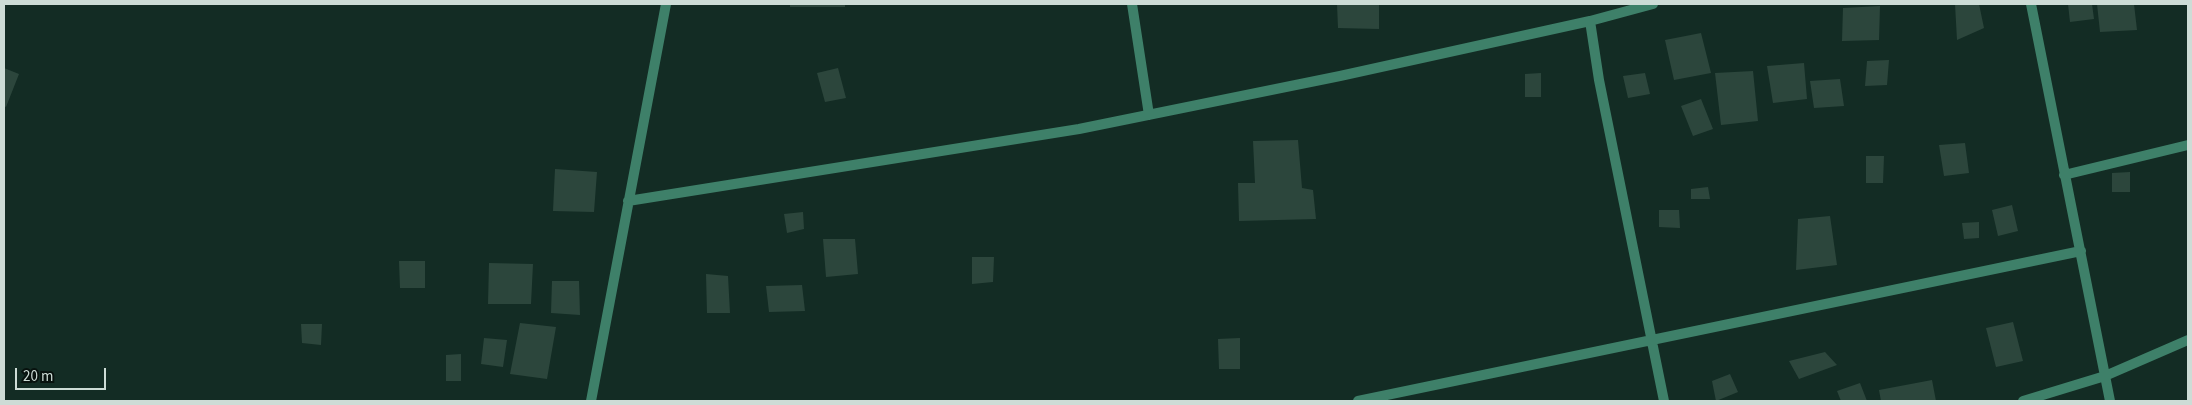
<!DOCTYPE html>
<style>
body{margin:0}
#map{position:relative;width:2192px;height:405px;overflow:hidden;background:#132c24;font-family:"Source Sans 3",sans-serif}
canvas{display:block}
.frame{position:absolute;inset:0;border:5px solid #cddcd6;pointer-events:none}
.scale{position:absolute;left:15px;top:368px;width:91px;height:22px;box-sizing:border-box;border:2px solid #cddcd6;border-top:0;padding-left:6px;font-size:15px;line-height:18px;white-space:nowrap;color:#cddcd6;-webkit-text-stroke:4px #08120e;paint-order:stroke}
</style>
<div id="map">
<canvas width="2192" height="405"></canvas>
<div class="frame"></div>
<div class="scale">20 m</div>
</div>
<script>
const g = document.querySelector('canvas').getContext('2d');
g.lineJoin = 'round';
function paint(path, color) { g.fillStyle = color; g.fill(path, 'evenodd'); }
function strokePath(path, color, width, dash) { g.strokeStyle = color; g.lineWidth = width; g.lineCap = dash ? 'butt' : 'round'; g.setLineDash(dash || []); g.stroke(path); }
paint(new Path2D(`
 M790 4H845V7H790Z
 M1337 4H1379V29L1338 28Z
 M1955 4H1979L1984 28 1957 40Z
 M2068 4H2092L2094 19 2070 22Z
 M2097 4H2134L2137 30 2100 32Z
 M1880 6 1879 40 1842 41 1843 8Z
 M1701 33 1711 73 1674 80 1665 40Z
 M1889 60 1887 85 1865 86 1867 61Z
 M1804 63 1807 99 1773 103 1767 66Z
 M4 68 19 74 6 107 4 106Z
 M838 68 846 98 825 102 817 73Z
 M1753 71 1758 121 1721 125 1715 73Z
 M1541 73V97H1525V74Z
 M1645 73 1650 94 1628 98 1623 76Z
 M1840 79 1844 106 1814 108 1810 81Z
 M1701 99 1713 129 1693 136 1681 106Z
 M1298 140 1302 188 1313 190 1316 219 1239 221 1238 183H1255L1253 141Z
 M1965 143 1969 173 1944 176 1939 145Z
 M1866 156H1884L1883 183H1866Z
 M555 169 597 172 594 212 553 211Z
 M2130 172V192H2112V173Z
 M1708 187 1710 199H1691V189Z
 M2012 205 2018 231 1998 236 1992 210Z
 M1659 210H1679L1680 228 1659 227Z
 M803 212 804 229 787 233 784 214Z
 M1830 216 1837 265 1796 270 1798 219Z
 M1979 222V238L1964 239 1962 223Z
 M823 239H855L858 274 826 277Z
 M972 257H994L993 282 972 284Z
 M399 261H425V288H400Z
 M489 263 533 264 531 304H488Z
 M706 274 728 276 730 313H707Z
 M552 281H579L580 315 551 313Z
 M802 285 805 311 769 312 766 286Z
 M2013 322 2023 361 1996 367 1986 328Z
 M520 323 556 327 547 379 510 374Z
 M301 324H322L321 345 302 343Z
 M484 338 507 340 503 367 481 364Z
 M1240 338V369H1219L1218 339Z
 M1825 352 1837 365 1799 379 1789 361Z
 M461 354V381H446V355Z
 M1730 374 1738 392 1716 401 1712 381Z
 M1932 380 1936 401H1881L1879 390Z
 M1860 383 1867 401H1841L1837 391Z`), '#2c463c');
strokePath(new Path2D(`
 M1132 4 1149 115
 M1653 4 1590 21 1599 80 1664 401
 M2031 4 2110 401
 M2064 175 2188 145
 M628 201 1079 129 1340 76 1590 21
 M591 401 666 4
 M1358 401 2081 251
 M2023 401 2105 376 2188 340`), '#3e8069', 10);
</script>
